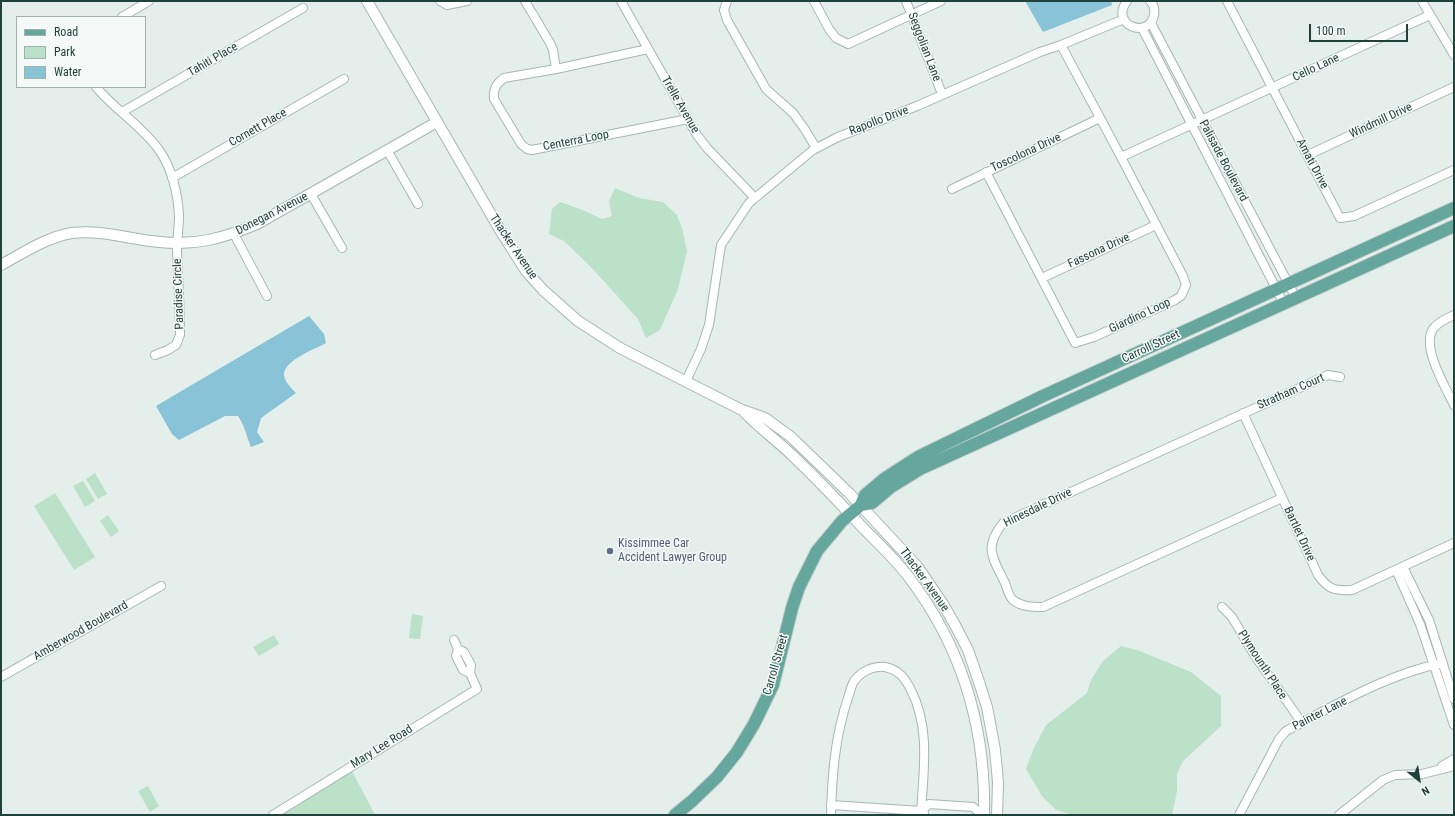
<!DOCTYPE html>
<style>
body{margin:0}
#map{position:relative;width:1455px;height:816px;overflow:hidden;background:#e4eeeb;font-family:"Roboto Condensed",sans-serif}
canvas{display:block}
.frame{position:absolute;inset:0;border:2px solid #21423c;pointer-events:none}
.legend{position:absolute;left:16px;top:16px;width:130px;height:72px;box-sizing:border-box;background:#f5faf8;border:1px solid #a0b0ad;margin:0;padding:5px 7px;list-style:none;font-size:12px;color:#21423c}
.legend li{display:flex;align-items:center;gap:8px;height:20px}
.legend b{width:20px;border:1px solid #a0b0ad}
.north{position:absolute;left:1399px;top:760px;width:40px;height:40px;-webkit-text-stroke:3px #f5faf8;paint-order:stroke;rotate:150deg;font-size:11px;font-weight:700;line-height:16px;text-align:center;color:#21423c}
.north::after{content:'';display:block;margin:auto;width:14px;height:18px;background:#21423c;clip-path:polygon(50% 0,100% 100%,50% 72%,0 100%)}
.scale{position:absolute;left:1309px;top:24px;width:99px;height:18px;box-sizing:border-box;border:2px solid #21423c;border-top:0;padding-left:5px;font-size:12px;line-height:14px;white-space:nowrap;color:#21423c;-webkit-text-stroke:3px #f5faf8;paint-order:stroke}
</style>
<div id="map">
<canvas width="1455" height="816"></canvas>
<div class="frame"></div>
<ul class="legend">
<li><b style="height:5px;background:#65a79d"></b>Road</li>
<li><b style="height:11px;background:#bbe1c9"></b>Park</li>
<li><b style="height:11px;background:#88c3d7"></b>Water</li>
</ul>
<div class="north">N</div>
<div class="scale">100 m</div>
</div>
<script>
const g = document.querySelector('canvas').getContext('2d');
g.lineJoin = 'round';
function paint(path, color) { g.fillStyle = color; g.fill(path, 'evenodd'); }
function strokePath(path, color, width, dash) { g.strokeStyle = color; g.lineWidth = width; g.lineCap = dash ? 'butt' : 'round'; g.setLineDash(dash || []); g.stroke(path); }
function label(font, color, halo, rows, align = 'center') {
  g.font = font + ' "Roboto Condensed",sans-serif'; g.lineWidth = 3; g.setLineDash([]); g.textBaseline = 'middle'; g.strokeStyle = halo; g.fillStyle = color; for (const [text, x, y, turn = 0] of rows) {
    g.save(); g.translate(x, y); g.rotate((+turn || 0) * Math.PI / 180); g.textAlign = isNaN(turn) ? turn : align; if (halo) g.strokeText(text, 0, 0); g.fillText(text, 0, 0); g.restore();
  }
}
paint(new Path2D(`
 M615 188 639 198 663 202 677 215 682 228 687 251 678 289 660 330 646 338 638 319 590 266 564 241 549 234 552 209 560 202 580 209 602 219 612 216 609 201Z
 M95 473 107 494 98 499 86 479Z
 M83 481 95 501 85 507 73 486Z
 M55 493 95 557 74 570 34 506Z
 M108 515 119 531 111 537 100 521Z
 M412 614 423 616 420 639 409 638Z
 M274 635 279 644 259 656 253 647Z
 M1121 646 1137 650 1191 672 1221 696V726L1183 761 1177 774V791L1172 815 1070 814 1056 810 1042 796 1026 769 1033 750 1046 725 1087 693 1091 680 1103 661Z
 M352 771 375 815H280Z
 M148 786 159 806 150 812 138 791Z`), '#bbe1c9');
paint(new Path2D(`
 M1025 1H1111L1112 5 1043 32Z
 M309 316 324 334 326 343C315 349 284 360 284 375 284 381 292 389 296 393L261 418 257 432 264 442 251 447C246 435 245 426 238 416H225L179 440 172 434 156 406Z`), '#88c3d7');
const minor = new Path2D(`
 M440 1 447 5 467 1
 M525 1 550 43 553 50 556 69
 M621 1 697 135 707 148 755 198
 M727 1 724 10 727 20 766 89 793 113 804 128 816 148
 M814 1 829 29 836 38 848 44 941 1
 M906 1 942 94
 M1127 1C1109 25 1149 40 1154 15 1155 10 1154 5 1150 1
 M1227 1 1340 218 1354 216 1454 170
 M1422 1 1454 55
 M122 17 149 1
 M1151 23 1296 298
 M1142 28 1284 304
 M648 49 556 69 504 78C496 84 493 89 494 99L521 144 527 149 532 150 688 119
 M96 87C115 110 141 125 159 150 172 168 178 194 179 216 179 227 177 238 177 250 178 278 180 307 180 335L176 345 168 350 155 355
 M122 112 303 8
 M387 150 418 204
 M1308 155 1454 87
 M1121 157 1430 15
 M986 172 1075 343 1094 337 1175 300 1181 296 1186 285 1183 276 1121 157 1061 45
 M172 178 344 79
 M952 189 1100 118
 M311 194 342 248
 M234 234 267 296
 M1042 278 1156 225
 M1454 315C1447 318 1438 322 1433 329 1421 347 1446 388 1454 405
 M686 381 701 349 709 325 721 245 749 203 813 150 838 137 917 106 1040 52 1061 45 1124 19
 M1243 413 1318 575C1328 589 1334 591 1352 590L1454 543
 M1282 498 1043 607C1032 607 1022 607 1013 600 1009 597 1007 588 1005 583 993 558 983 548 1003 523L1328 375 1340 377
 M1403 567 1429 620 1454 699
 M1396 570 1420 624 1454 725
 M1222 607 1232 617 1255 656 1302 723
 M458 649 456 656 463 670 470 673
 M1 677 161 586
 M1442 766 1454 759
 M831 805 921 811 924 813
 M921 811 929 804 973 807 981 814 980 815
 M273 815 477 689 470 673 471 665 464 652 458 649 454 640
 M831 815C832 775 835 736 848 698 850 693 851 686 854 681 861 672 873 665 885 667 899 670 905 678 911 690 931 729 923 773 921 815
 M1239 815 1279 739 1286 731C1336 705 1387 674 1443 663
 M1339 815 1383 780 1395 775 1422 774 1454 766`);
const tertiary = new Path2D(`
 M367 1 500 230 526 271 543 290 578 321 620 348 742 410 765 418 790 436 849 493 917 566 943 604 955 625 968 650 979 682 987 707 995 750 998 782 997 815
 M1 265C23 253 47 237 72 233 102 229 131 240 160 242 196 246 224 238 257 224L437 122
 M745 413C760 428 777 441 792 455 817 479 841 504 864 529 880 545 898 562 911 580 963 650 986 728 984 815`);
const primary = new Path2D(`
 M861 505 865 495 884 479 918 457 1043 396 1454 208
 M675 815 692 801 717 777 737 752 754 724 773 685 792 608 799 587 817 551 842 521 861 505 872 503 891 487 920 469 1454 226`);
strokePath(minor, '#a6b7b3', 10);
strokePath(tertiary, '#a6b7b3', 12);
strokePath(primary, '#c1cac8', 14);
strokePath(minor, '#fff', 8);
strokePath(tertiary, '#fff', 10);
strokePath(primary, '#65a79d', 12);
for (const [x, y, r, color] of [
 [610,551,4,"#5c6f8a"]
]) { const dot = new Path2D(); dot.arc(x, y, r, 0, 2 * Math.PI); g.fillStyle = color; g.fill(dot); strokePath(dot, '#f5faf8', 1.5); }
label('12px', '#21423c', '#f5faf8', [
 ["Seggolian Lane",924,47,69],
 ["Tahiti Place",213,60,-30],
 ["Cello Lane",1316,68,-25],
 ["Trelle Avenue",680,105,60],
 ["Rapollo Drive",879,121,-21],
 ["Windmill Drive",1381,121,-25],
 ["Cornett Place",258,128,-30],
 ["Centerra Loop",576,141,-11],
 ["Toscolona Drive",1026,153,-25],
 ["Palisade Boulevard",1223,161,62],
 ["Amati Drive",1312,164,62],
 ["Donegan Avenue",272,214,-27],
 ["Thacker Avenue",513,247,56],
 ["Fassona Drive",1099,251,-25],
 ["Paradise Circle",179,294,-92],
 ["Giardino Loop",1140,316,-25],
 ["Carroll Street",1151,347,-25],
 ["Stratham Court",1291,392,-24],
 ["Hinesdale Drive",1038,508,-26],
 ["Bartlet Drive",1299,534,65],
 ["Thacker Avenue",924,580,54],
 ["Amberwood Boulevard",81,631,-30],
 ["Carroll Street",776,665,-74],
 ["Plymounth Place",1262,665,57],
 ["Painter Lane",1320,714,-27],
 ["Mary Lee Road",382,747,-32]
]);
label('12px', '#4e5e75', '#f5faf8', [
 ["Kissimmee Car",618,544],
 ["Accident Lawyer Group",618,558]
], 'left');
</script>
